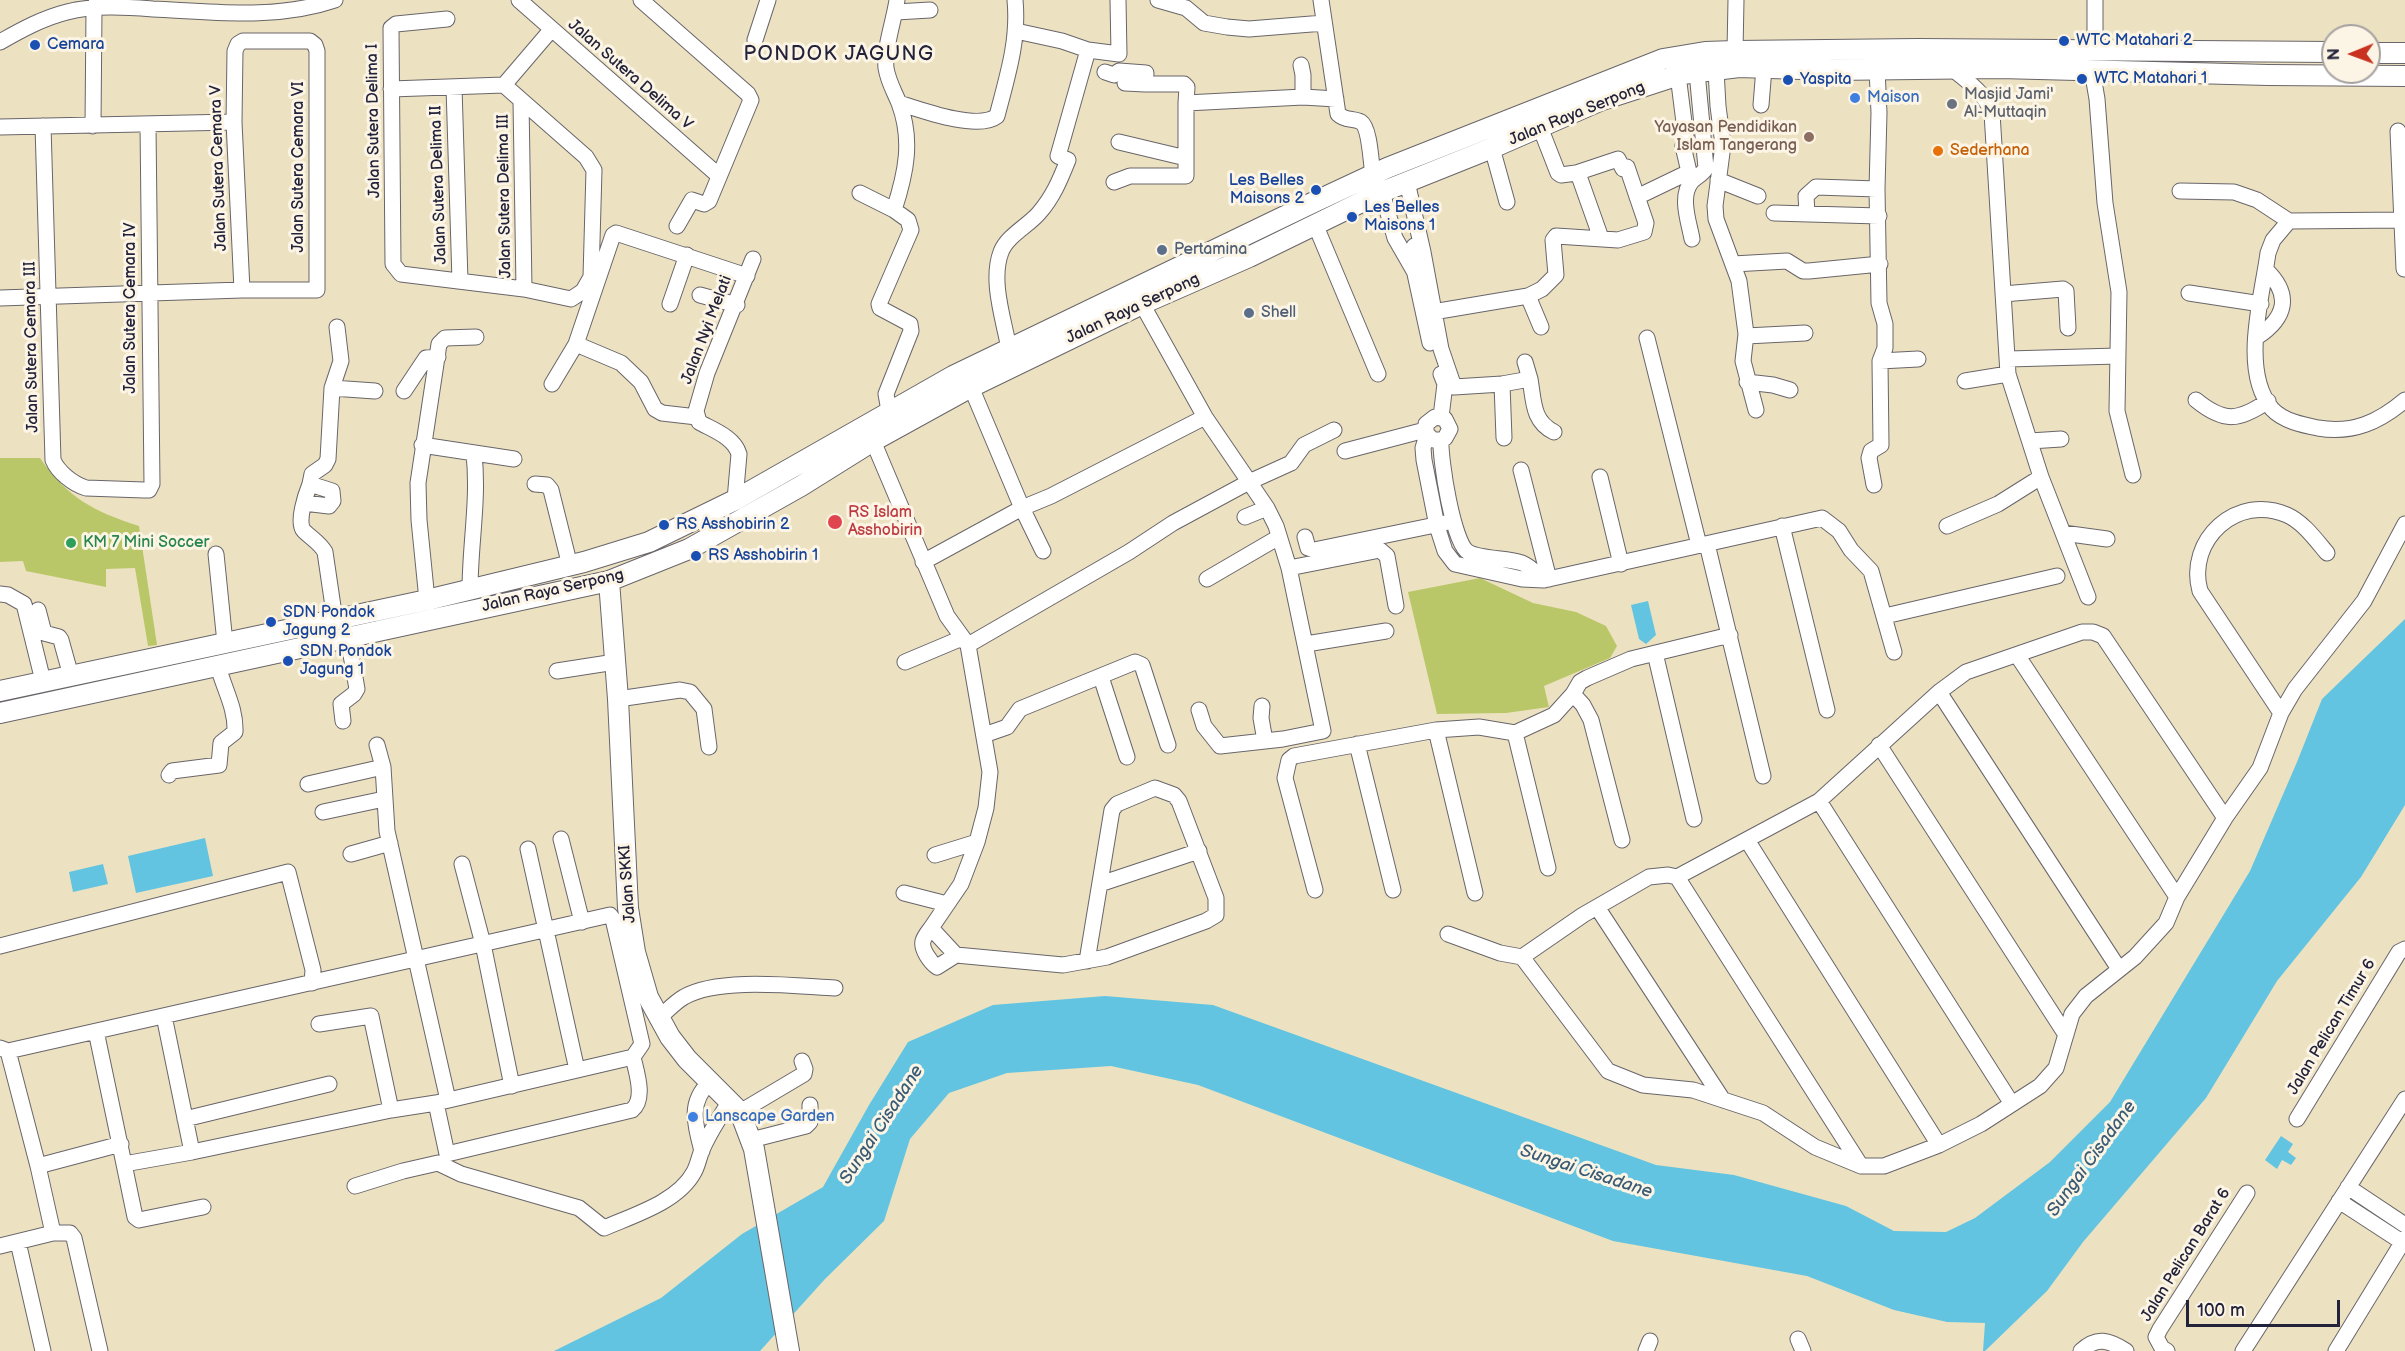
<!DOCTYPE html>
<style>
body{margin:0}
#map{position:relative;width:2405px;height:1351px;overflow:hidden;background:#ece2c1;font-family:"Balsamiq Sans",sans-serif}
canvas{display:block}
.north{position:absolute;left:2321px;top:24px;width:60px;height:60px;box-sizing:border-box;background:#fcf5e5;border:2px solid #a5a1a1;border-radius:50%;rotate:269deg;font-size:16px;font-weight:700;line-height:24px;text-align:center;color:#22223b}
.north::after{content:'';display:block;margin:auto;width:21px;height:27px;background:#c8321e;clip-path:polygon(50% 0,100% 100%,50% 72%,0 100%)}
.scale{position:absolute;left:2186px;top:1300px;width:154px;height:27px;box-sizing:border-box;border:3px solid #22223b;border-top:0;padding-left:8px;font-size:18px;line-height:21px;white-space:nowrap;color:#22223b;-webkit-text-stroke:4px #fcf5e5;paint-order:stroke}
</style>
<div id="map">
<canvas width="2405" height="1351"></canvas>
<div class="north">N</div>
<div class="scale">100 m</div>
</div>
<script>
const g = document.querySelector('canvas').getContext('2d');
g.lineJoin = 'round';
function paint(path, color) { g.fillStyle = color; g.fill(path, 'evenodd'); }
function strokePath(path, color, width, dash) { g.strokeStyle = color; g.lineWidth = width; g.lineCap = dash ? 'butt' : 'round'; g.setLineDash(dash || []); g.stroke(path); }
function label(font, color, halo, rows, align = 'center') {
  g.font = font + ' "Balsamiq Sans",sans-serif'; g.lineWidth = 6; g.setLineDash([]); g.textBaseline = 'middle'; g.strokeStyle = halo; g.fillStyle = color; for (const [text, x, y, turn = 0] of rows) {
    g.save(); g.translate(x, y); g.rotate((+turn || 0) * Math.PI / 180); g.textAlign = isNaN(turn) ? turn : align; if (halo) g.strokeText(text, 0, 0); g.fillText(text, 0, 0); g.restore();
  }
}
paint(new Path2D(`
 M0 458H40C68 498 93 511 139 526L157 645 148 646 135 568 106 569V587L26 571 23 561 0 562Z
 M1480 578 1533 603 1576 612 1606 626 1617 646 1610 658 1544 686 1549 707 1506 713 1437 714 1408 592Z`), '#bac768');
paint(new Path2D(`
 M1648 601 1656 635 1646 644 1639 639 1631 605Z
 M2405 619V805L2361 877 2277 981 2206 1098 2083 1242 2047 1291 1985 1351H1983L1985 1323 1947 1322 1894 1310 1807 1276 1613 1241 1198 1085 1111 1066 1007 1073 949 1093 910 1139 884 1221 825 1279 760 1351H554L661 1298 742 1234 823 1187 869 1105 908 1042 993 1005 1105 996 1213 1005 1656 1165 1734 1175 1846 1206 1894 1231 1946 1232 1975 1218 2050 1162 2110 1102 2250 871 2297 762 2322 699Z
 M205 838 213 876 136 893 128 856Z
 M103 864 108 884 73 892 69 872Z
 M2281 1136 2293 1144 2288 1152 2296 1158 2291 1165 2282 1160 2277 1169 2265 1160Z`), '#63c4e1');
const minor = new Path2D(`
 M519 0 719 176
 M641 0 748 94 751 100 709 201 704 204 692 200 677 226
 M1158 0 1186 8 1204 23 1227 27 1249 29 1324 23
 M1321 0 1338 114C1345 121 1353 118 1361 122 1370 128 1371 164 1373 175
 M896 12 930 10
 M447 19 396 24 391 28 393 264 401 274 524 289 571 299 583 291 591 277 594 170 586 157 504 85
 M1016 31 1062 41 1088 50
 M755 40 768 0
 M0 42C21 30 43 18 67 12 94 5 126 7 153 9 214 12 277 20 335 0
 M2095 49V0
 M1735 51 1736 0
 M1301 65 1303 75V97
 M1953 69C1969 83 1985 93 1992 113L2008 374 2041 477 2088 597
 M1716 70 1718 106 1723 145 1715 206 1716 219 1739 281 1746 334 1743 361 1756 410
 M2092 70 2097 99 2105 203 2119 292 2117 411 2133 475
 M1105 72 1114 75 1119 71 1146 73 1145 84 1125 83
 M1145 84H1184L1187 87 1186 103
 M454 87 460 281
 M391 89 504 85 551 30
 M521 101 524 289
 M899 103C921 110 978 131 997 116 1007 77 1019 41 1015 0
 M1761 105 1764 68
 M43 126 53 460C58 472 73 484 86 488L144 490H149L152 484 148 125
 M93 126 94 9 97 0
 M0 127 234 122
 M1540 127 1558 173 1561 175 1576 173 1579 176 1601 238
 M2398 131 2404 269
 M1119 142 1186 158
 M1492 148 1507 202
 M1718 180 1758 196
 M1114 182 1130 176H1186V103L1303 97 1336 99
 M1407 182 1423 252 1441 349 1454 387 1502 384 1530 379C1534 401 1532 421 1554 432
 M2180 191 2234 192 2257 200 2289 221
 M1382 192 1395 238 1414 271
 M860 193 894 210
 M1637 197 1689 172 1683 146H1687L1678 75
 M1774 213 1879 216
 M1807 213 1806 196 1816 187 1877 189
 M2405 220 2289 221 2273 240 2268 253C2262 298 2240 371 2272 409 2283 421 2303 425 2318 428 2353 434 2379 422 2405 400
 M1315 224 1378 374
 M1692 239C1689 222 1679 196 1692 181 1697 176 1702 175 1706 168L1697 72
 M1414 246 1415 274 1430 343
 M1733 264 1787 261 1803 271H1809L1880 264
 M2189 293 2261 304
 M2003 294 2063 289 2066 291 2068 328
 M700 295 737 305
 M1528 296 1541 327
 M0 298 242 290H317V51L315 45 310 41H243L238 44 235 51 234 122 242 290
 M670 304 687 255
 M1142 304 1205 417 1267 508 1276 526 1289 568 1323 731 1283 739 1220 746 1204 726 1199 710
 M1433 312 1528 296 1542 289 1556 275 1553 240 1556 236 1618 240 1644 232 1646 223 1627 167 1623 169 1618 159 1576 173
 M1746 336 1805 333
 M2257 337C2286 318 2292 295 2266 270
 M1647 338 1699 545
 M576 344 621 363 641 382 655 409 662 413 697 417
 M1009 349C1004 320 990 281 1001 252 1007 236 1028 226 1039 213 1053 197 1060 180 1068 160L1058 156 1088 50 1119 54 1118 0
 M2008 359 2118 356
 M1880 361 1918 359
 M1525 362 1530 379
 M1965 381 2008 374
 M1747 382 1773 385 1790 390
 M552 384 576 344 613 235 616 233 747 276
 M1502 384 1504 438
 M332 388 375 391
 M404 391 426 358 438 357
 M2196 400C2224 423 2239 421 2268 401
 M889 411 886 394 911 331 910 324 880 308 879 304 911 230 908 220 894 210C906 173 913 140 899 103 894 91 888 81 886 68 884 47 894 21 897 0
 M1441 417 1445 384 1441 374
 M1427 435 1423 448 1424 460 1437 526 1445 551 1455 564 1522 579 1544 580 1822 518 1839 531 1851 550 1871 571 1894 652
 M1441 440H1433L1426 433V424L1435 417 1445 419 1450 429 1445 438 1441 440C1440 459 1453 543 1468 552 1478 559 1508 558 1522 563 1530 566 1538 575 1544 580
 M873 441 947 616 968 645 990 772 986 808 977 842 961 884 931 928 956 955 1063 965 1107 957 1206 921 1216 915V898L1179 801 1174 795 1155 788 1117 804 1112 810 1087 961
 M2030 441 2061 439
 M422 445 514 459
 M1345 451 1425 430
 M1521 470 1549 579
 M1600 477 1621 564
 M310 484 312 474 325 465 328 459 332 388 341 361 337 327
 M535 484 547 485 551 490 570 566
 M1874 485 1869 458 1871 451 1881 445 1880 361 1885 348V324L1879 303 1877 189 1879 113 1877 69
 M735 500 739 454C734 437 713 430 699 422L696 411 707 373 753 259
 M304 503 329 506 333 501 332 491 310 484C306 494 296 523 304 531 311 538 320 543 325 552L335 620
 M1245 517 1267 508
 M1782 526 1827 710
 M1947 526 1998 504 2041 477
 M2063 533 2107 539
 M1305 537 1308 548 1314 550 1445 523
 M1707 544 1763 776
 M1043 551 1022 508 1051 496 1205 417
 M216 554 225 643
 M923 562 1022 508 971 387
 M1289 568 1380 550 1387 556 1396 606
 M1207 579 1279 537
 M470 590C470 544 479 500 474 454
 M0 594 8 595 24 604 43 681
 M427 600 419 520 418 483 439 344 445 338 476 337
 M38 610 44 633 59 637 61 640 71 676
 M1885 616 2057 576
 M1306 644 1386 631
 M968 645 1129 552 1173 523 1249 482 1291 463 1304 445 1334 430
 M1655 653 1694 819
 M2017 655 2177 897
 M905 662 962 638
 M557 671 615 662
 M1101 677 1127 757
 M1939 692 2119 969
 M1573 694 1583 705 1591 720 1622 840
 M618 699 680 690 690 692 704 709 709 747
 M1262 706 1261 718 1265 741
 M2281 713 2200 591C2186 540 2237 493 2287 515 2303 522 2316 540 2327 553
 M343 721 341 704 354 694 357 689 348 638
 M1436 730 1475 893
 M1515 733 1548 868
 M984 735 1007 727 1020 709 1135 662 1142 665 1168 745
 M1357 744 1393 890
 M377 745 383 767 387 831 448 1100
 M1879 745 2066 1035
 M169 775 172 771 219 765 221 743 235 732C236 708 224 689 218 666
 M308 784 383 767
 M1819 801 2012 1104
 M323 812 384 799
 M2225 818 2103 636 2093 632H2082L1966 672 1939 692 1819 801 1677 877 1668 875 1649 877 1583 915 1522 957 1608 1071 1643 1085 1693 1090 1763 1113 1815 1147 1861 1166H1884L1939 1145 1981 1124 2040 1086 2056 1068 2072 1014 2086 996 2135 957 2166 923 2177 897 2225 818 2260 768 2281 713 2295 689 2364 601 2405 524
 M561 839 582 922
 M1747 840 1939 1145
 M528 849 577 1070
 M351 854 390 843
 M935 855 977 842
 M462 864 483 944 512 1086
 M1677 877 1861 1166
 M1100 884 1199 851
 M1315 890 1285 778 1289 760 1294 756 1436 730 1479 727 1515 733 1554 715 1573 694 1580 682 1587 678 1631 659 1730 635
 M904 893 947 904
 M1597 907 1723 1100
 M931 928C928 932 924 937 923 941 921 949 930 962 937 967L956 955
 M1448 934 1500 953 1522 957
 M0 946 288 872 313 970 312 983
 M164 1016 192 1152
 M659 1018C667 1011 675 1002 684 997 718 977 795 986 835 988
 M319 1024 371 1016 391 1110
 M96 1031 124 1164 192 1152 391 1110 436 1103 633 1057C636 1071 646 1099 632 1110L447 1154 436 1103
 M0 1048 8 1051 610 915 613 919 642 1044 633 1057
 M8 1051 38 1166 53 1233
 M740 1112 804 1074 805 1069 802 1061
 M185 1119 329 1084
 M2297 1119 2399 952 2405 949
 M751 1140 806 1126 810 1122V1105
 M702 1151C695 1125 688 1102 710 1082
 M124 1164 135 1217 139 1220 203 1207
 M38 1166 121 1144
 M355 1186 403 1171 438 1163 461 1174 579 1208 604 1228C634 1215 678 1202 694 1172 698 1165 699 1157 702 1150 709 1133 720 1117 730 1101
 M2348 1187 2405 1225
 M2339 1201 2405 1244
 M18 1242 43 1351
 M0 1246 53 1233H70L74 1238 100 1351
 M1798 1339 1803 1351
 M1646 1351 1650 1341
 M2081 1351C2097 1336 2109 1340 2126 1351
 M2167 1351 2162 1348 2156 1337 2160 1329 2247 1193
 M2243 1351 2405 1099
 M2336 1351 2405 1238`);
const major = new Path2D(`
 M2369 53H2405
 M609 581 618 699 628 908 635 952 648 997 670 1037 687 1059 740 1112 754 1149 789 1351
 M0 691 427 600 584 562 649 542 735 500 953 376 1310 204 1387 168 1663 59 1705 52 1735 51 1918 49 2333 52
 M0 713 609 581 689 549 801 486 873 441 971 387 1142 304 1249 257 1382 192 1492 148 1602 100 1682 74 1739 67 1833 70 2000 68 2268 75 2405 76`);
strokePath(minor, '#69656a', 17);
strokePath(major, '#69656a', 22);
strokePath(minor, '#fff', 15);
strokePath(major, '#fff', 20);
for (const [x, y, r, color] of [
 [2064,41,6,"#1a4fb4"],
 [35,45,6,"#1a4fb4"],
 [2082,79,6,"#1a4fb4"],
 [1788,80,6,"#1a4fb4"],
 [1855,98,6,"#3f7fe0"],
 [1952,104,6,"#6b7280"],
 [1809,137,6,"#8d6e63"],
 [1938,151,6,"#e8710a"],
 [1316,190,6,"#1a4fb4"],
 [1352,217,6,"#1a4fb4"],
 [1162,250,6,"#5c6f8a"],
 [1249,313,6,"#5c6f8a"],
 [835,522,8,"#e0444e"],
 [664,525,6,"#1a4fb4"],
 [71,543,6,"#2e9e5b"],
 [696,556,6,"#1a4fb4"],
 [271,622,6,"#1a4fb4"],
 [288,661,6,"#1a4fb4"],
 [693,1117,6,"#3f7fe0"]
]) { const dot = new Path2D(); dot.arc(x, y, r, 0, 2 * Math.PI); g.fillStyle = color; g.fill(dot); strokePath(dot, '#fcf5e5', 2); }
label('16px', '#164399', '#fcf5e5', [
 ["WTC Matahari 2",2076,41],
 ["Cemara",47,45],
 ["WTC Matahari 1",2094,79],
 ["Yaspita",1800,80],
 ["Les Belles",1304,181,"right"],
 ["Maisons 2",1304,199,"right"],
 ["Les Belles",1364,208],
 ["Maisons 1",1364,226],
 ["RS Asshobirin 2",676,525],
 ["RS Asshobirin 1",708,556],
 ["SDN Pondok",283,613],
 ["Jagung 2",283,631],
 ["SDN Pondok",300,652],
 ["Jagung 1",300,670]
], 'left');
label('16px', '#22223b', '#fcf5e5', [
 ["Jalan Sutera Delima V",630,75,41],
 ["Jalan Raya Serpong",1577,114,-22],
 ["Jalan Sutera Delima I",374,121,-91],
 ["Jalan Sutera Cemara VI",299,167,-90],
 ["Jalan Sutera Cemara V",219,168,-92],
 ["Jalan Sutera Delima II",439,185,-92],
 ["Jalan Sutera Delima III",505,196,-91],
 ["Jalan Sutera Cemara IV",131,308,-90],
 ["Jalan Raya Serpong",1133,309,-25],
 ["Jalan Nyi Melati",707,330,-69],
 ["Jalan Sutera Cemara III",32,347,-91],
 ["Jalan Raya Serpong",553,591,-13],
 ["Jalan SKKI",628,884,-94],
 ["Jalan Pelican Timur 6",2332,1027,-59],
 ["Jalan Pelican Barat 6",2186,1255,-58]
]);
label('16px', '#5b616d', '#fcf5e5', [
 ["Masjid Jami'",1964,95],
 ["Al-Muttaqin",1964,113]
], 'left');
label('16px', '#366cbe', '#fcf5e5', [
 ["Maison",1867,98],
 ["Lanscape Garden",705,1117]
], 'left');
label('16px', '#785e54', '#fcf5e5', [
 ["Yayasan Pendidikan",1797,128],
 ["Islam Tangerang",1797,146]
], 'right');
label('16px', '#c56008', '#fcf5e5', [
 ["Sederhana",1950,151]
], 'left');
label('16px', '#4e5e75', '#fcf5e5', [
 ["Pertamina",1174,250],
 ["Shell",1261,313]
], 'left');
label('16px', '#be3a42', '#fcf5e5', [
 ["RS Islam",848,513],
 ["Asshobirin",848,531]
], 'left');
label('16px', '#27864d', '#fcf5e5', [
 ["KM 7 Mini Soccer",83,543]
], 'left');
label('italic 18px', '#395b75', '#fcf5e5', [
 ["Sungai Cisadane",882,1125,-57],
 ["Sungai Cisadane",2092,1159,-54],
 ["Sungai Cisadane",1586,1172,18]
]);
g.letterSpacing = '1.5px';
label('20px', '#22223b', '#fcf5e5', [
 ["PONDOK JAGUNG",839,55]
]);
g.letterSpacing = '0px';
</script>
